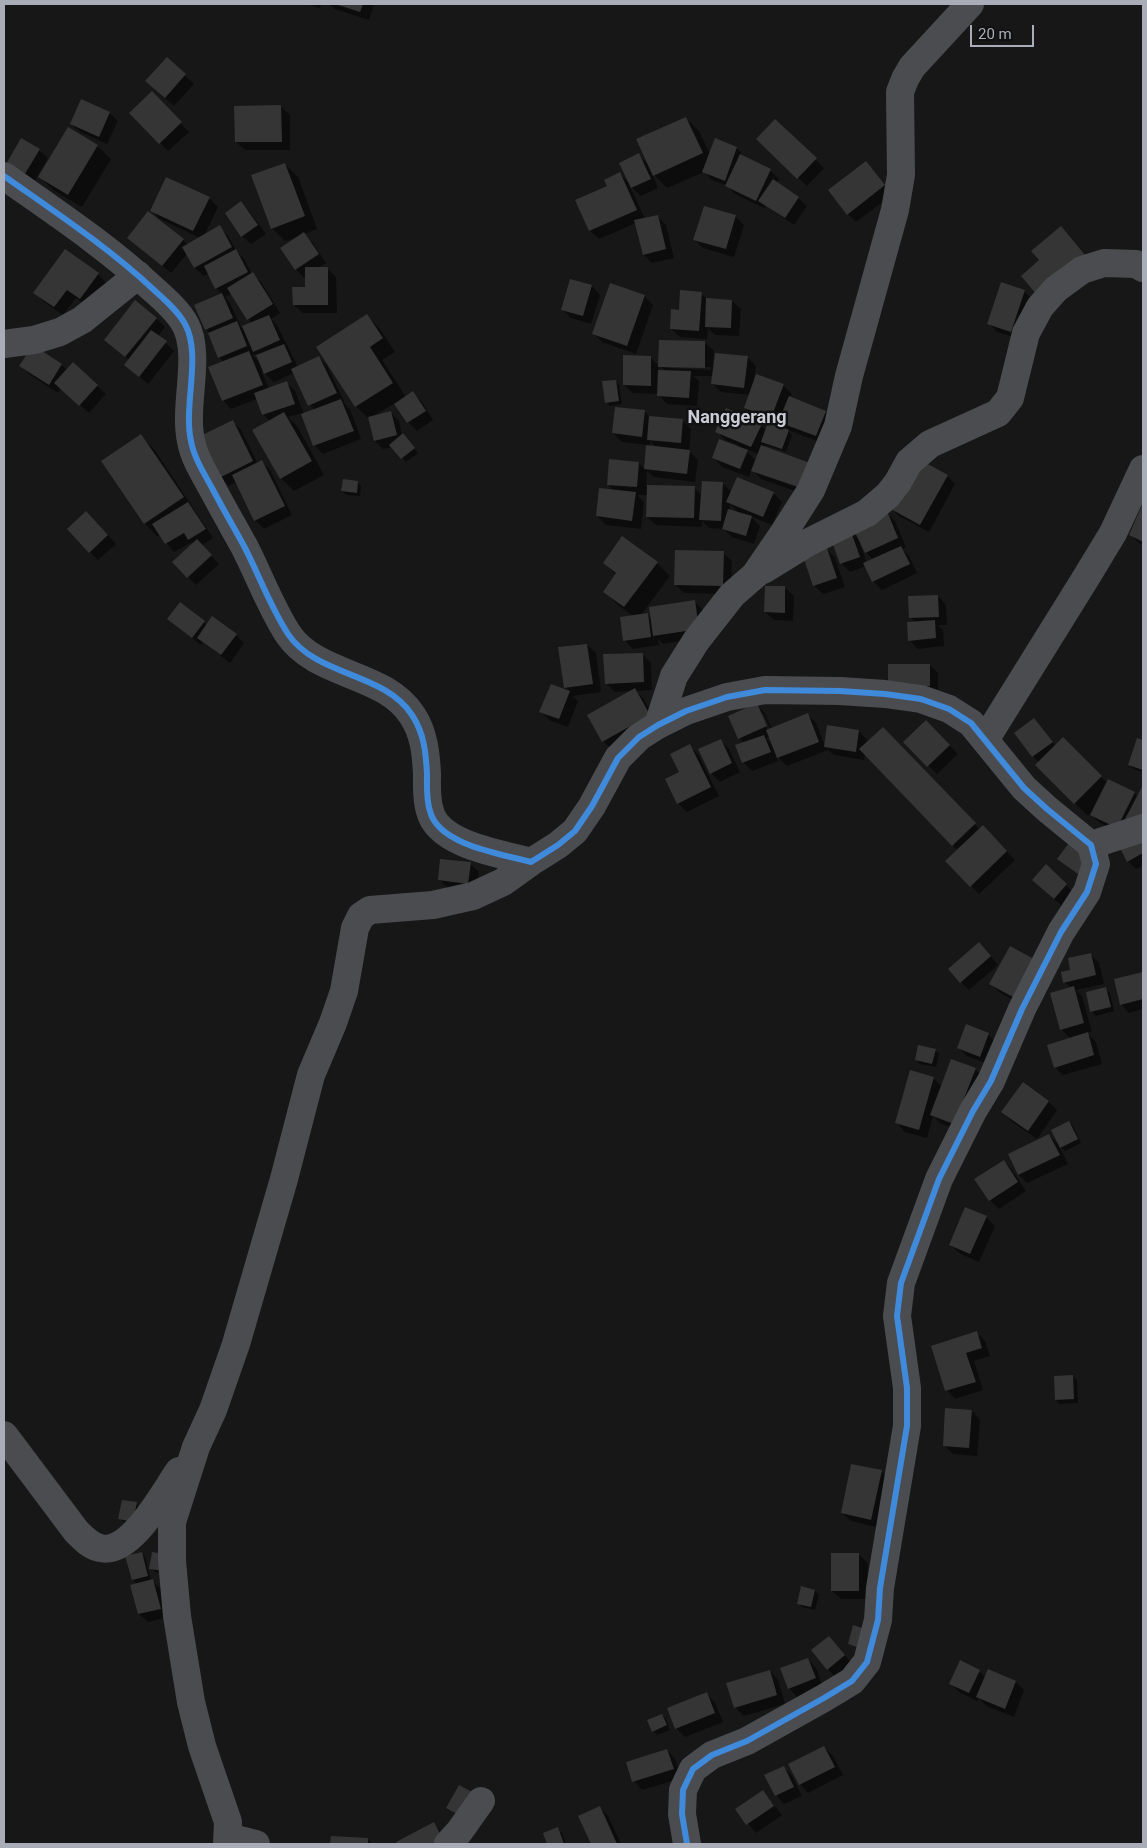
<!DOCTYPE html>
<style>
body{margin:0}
#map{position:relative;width:1147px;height:1848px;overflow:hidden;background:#171717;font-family:Roboto,sans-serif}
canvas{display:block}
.frame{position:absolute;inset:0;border:5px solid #a8adb8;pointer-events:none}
.scale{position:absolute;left:970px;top:25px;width:64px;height:22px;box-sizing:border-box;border:2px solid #a8adb8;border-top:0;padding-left:6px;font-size:15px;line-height:18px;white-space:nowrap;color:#a8adb8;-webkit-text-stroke:4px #111113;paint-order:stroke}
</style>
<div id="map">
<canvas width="1147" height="1848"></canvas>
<div class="frame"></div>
<div class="scale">20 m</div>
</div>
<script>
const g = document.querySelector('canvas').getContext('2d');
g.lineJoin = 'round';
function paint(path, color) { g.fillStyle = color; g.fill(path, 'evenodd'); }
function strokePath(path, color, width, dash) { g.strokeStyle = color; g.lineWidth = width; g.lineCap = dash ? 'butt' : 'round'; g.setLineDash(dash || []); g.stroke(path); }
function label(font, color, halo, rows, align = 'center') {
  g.font = font + ' Roboto,sans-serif'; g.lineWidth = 5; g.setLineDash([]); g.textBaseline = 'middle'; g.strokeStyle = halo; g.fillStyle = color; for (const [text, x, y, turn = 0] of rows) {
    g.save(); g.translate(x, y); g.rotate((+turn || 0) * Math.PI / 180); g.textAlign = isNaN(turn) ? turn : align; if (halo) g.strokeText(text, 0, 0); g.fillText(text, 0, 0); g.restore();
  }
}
paint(new Path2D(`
 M306 4H321L320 8Z
 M329 4H374L369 20 335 9Z
 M167 59 194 84 174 106 155 89Z
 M152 93 189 132 168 151 131 113Z
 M281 107 290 115V150H245L236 142Z
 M109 113 118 121 107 144 80 132 71 124Z
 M686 118 699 131 710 154 737 148 745 158 770 170 779 179 777 183 798 198 807 206 794 225 766 206 764 208 735 194 726 185 712 180 704 172 667 188 652 173 658 188 641 196 630 186 645 219 657 216 666 225 674 258 652 263 644 255 636 223 599 239 590 231 577 201 608 187 620 174 630 184 638 155 650 166Z
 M775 121 824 168 807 186 766 148Z
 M68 129 97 146 111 159 82 207 53 190 40 177Z
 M39 150 48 158 32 185 15 174Z
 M866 162 892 195 856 222 848 214Z
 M285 164 298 177 317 229 304 234 312 242 326 263 318 268H327L336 277 337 313H303L294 305 306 288V277L304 278 296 269 297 238 285 241 272 228Z
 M209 198 218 207 204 236 219 227 228 236 237 252 244 259 252 274 261 282 280 313 271 319 277 325 298 367 319 357 327 366 344 401 343 402 350 409 361 439 323 454 314 445 302 413 288 417 297 426 324 475 294 491 281 478 270 421 263 414 257 399 231 409 223 400 224 362 219 357 209 332 206 329 222 294 216 288 209 273 204 276 195 268 187 254 171 273 128 238 183 240 188 245 200 238 160 219 151 210ZM232 293 252 324 246 332 241 327 230 303 225 297ZM257 354 259 356 261 364 252 355ZM261 370 274 382 294 373 310 405 315 410 304 414 295 391 287 383 269 389Z
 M241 203 249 211 266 234 251 244 242 236Z
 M735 216 744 225 734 257 703 248 695 240Z
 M98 274 106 283 89 307 76 298 63 315 43 301 35 292Z
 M571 280 592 286 600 295 591 324 571 318 562 309Z
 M1024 291 1033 300 1020 339 997 332 989 323Z
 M701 293 707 299 732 301 741 309 739 336 715 335 708 328 707 339 680 337 671 329 680 311Z
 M644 296 653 305 636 354 602 342 593 333Z
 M367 316 380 329 395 352 382 360 406 397 413 393 421 401 433 420 417 431 408 422 395 403 375 415 390 412 399 421 402 435 418 453 406 462 392 447 383 449 375 441 370 420 356 406 318 348Z
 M156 318 165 327 158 336 174 351 148 384 126 365 129 360 105 340Z
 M705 343 714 351 713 364 747 357 756 366 754 380 783 385 792 394 790 398 825 412 834 421 825 444 788 430 781 423 779 428 788 431 792 435 786 452 765 445 763 448 809 496 761 479 752 469 749 477 722 467 714 458 737 447 738 445 725 440 717 431 761 425 766 430 769 422 754 416 745 407 750 395 721 392 713 384 714 376H693L699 381 697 406 667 404 658 394 633 393 624 385 650 357 659 366V371H665L660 366ZM667 366 711 367V370L667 368ZM744 448 759 455 756 461Z
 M33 347 62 365 67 370 73 364 106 394 89 413 61 388 58 393 29 374 21 366Z
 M615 381 619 385 622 404 610 406 606 402Z
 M644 411 651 418 682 420 691 429 689 451 698 460 695 482 654 477 647 471 646 486 694 488 702 496 722 483 732 492 773 493 782 502 772 525 750 516 760 526 754 544 732 537 724 529 709 528 702 521V527L656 525 647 517 648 495H637L644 502 641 529 606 525 597 516 614 491 609 485 639 463 645 469 648 445 622 442 613 433ZM650 441 656 447 650 446ZM730 504 740 514 730 511Z
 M232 421 241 430 258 464 262 462 270 470 292 515 264 529 255 520 236 482 229 486 220 477Z
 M141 436 154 449 213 538 201 546 219 564 196 585 174 562 194 544 192 542 174 552 160 535 158 537 145 524 103 462Z
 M947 476 955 484 929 532 899 516 891 508Z
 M357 482 361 486 360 496 346 495 342 491Z
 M1143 506V546L1130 535Z
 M886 512 895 521 906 547 902 549 909 556 917 573 882 590 873 581 866 566 850 572 841 563 849 530 861 541ZM862 543 866 552 873 560 867 563 860 544Z
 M95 521 116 544 98 560 90 552Z
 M827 549 835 558 845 587 823 594 814 585Z
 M723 553 732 561 731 594 684 593 675 584Z
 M604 563H657L670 576 641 615 647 614 652 619 694 601 703 610 707 637 663 644 658 639 659 645 633 649 624 640 633 616 618 605 605 592 616 575Z
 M785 588 794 596 793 621 774 620 765 612Z
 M938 596 946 605 947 625H938L943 630 944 646 918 649 909 640 916 623 910 617Z
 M204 622 207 626 236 635 244 643 230 663 203 642 201 645 178 627Z
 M587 645 596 653 601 692 573 696 578 701 568 727 549 720 541 711 551 685 571 693 565 687Z
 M642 654 651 663 652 690 636 691 643 698 658 724 612 750 603 741 632 691 615 692 606 683Z
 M930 665 938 673V694H898Z
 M757 705 765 713 772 729 808 715 816 723 825 746 859 731 867 740V744L896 742 980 830 983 827 1015 860 979 894 947 861 958 851 865 754 864 760 834 755 828 750 787 766 776 755 778 761 752 771 743 762 744 743 739 738ZM760 713H763L771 731 769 732ZM770 737 774 746 766 738Z
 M1034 719 1056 746 1063 739 1107 783 1134 793 1138 797 1143 789V831L1126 836 1100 823 1090 814 1088 816 1036 765 1039 763 1015 734Z
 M926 722 958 754 937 774 905 742Z
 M720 740 729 749 740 772 720 782 711 773Z
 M1138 740 1143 742V772L1133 769 1129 765Z
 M689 746 698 754 719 796 687 812 678 803 680 773Z
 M1143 836V866L1136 869 1128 861Z
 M470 864 479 872 476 892 448 888 439 879Z
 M1046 866 1075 894 1063 907 1042 888Z
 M988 953 998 965 969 990 961 982Z
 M1090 954 1099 963 1104 984 1076 990 1082 996 1092 1032 1087 1033 1096 1042 1102 1064 1063 1075 1055 1067 1071 1039 1061 1029 1071 988 1065 982 1072 971Z
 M1033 960 1022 1005 999 992 991 983Z
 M1143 973V1009L1129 1013 1121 1004 1115 980Z
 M1106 989 1110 993 1114 1011 1096 1016 1092 1012 1087 993Z
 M988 1034 997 1043 988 1064 967 1056 959 1048Z
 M935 1050 939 1054 936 1067 920 1064 916 1060Z
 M975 1069 984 1078 963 1132 940 1123 933 1116 927 1138 905 1132 897 1123 933 1078 942 1087Z
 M1023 1084 1049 1102 1057 1110 1037 1139 1011 1121 1003 1112Z
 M1069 1122 1073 1126 1081 1143 1065 1151 1061 1147Z
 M1049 1135 1058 1144 1068 1164 1027 1183 1019 1175 1009 1155Z
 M1004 1161 1012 1170 1026 1191 999 1209 990 1200Z
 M986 1217 995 1226 979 1262 959 1253 950 1244Z
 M977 1333 985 1341 990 1356 974 1361 983 1390 955 1399 947 1390 932 1347Z
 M1073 1376 1077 1380 1078 1403 1060 1404 1056 1400Z
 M972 1411 980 1420 977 1456 953 1454 944 1445Z
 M852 1465 882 1472 890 1480 880 1528 851 1521 842 1513Z
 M136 1504 140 1508 137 1525 124 1522 120 1519Z
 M141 1553 145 1557 151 1580 161 1589 169 1617 148 1622 139 1614 131 1586 137 1584 133 1580Z
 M153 1554 168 1574 155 1572 151 1568Z
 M859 1555 868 1563 867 1599H841L832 1591Z
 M815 1591 819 1595 815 1610 802 1607 798 1603Z
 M837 1646 852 1664 836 1678 828 1669Z
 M808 1659 816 1668 823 1687 797 1697 789 1688Z
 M770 1671 778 1680 785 1704 744 1716 735 1707Z
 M979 1671 986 1678 1016 1682 1024 1690 1014 1717 986 1706 979 1698 977 1701 959 1692 950 1683Z
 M707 1694 715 1703 723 1722 685 1737 676 1728Z
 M662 1715 666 1719 670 1730 657 1735 653 1731Z
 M824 1748 833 1756 843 1775 808 1793 800 1784Z
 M667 1750 675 1759 682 1778 642 1790 634 1781Z
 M784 1767 792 1776 802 1796 784 1804 776 1795Z
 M762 1791 782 1815 756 1833 736 1809Z
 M600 1808 608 1816 621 1844H592L580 1817Z
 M434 1824 442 1832 449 1844H398V1843Z
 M558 1829 562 1833 566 1844H548L544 1834Z
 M332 1837 368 1839 372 1844H332Z`), '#0007');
paint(new Path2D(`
 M335 4H363L360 12Z
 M167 57 186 74 165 98 145 81Z
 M152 91 182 122 159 144 129 113Z
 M81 99 110 112 99 137 70 124Z
 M281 105 282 142H235L234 106Z
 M686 117 703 153 653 176 636 139Z
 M775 119 817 158 797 179 756 139Z
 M68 127 98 145 68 195 38 177Z
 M21 138 40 149 23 177 5 166Z
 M715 138 737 147 725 181 702 172Z
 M639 153 651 179 631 188 619 163Z
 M740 154 771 169 756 201 725 186Z
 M866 161 885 185 847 215 828 190Z
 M285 163 305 216 271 229 251 175Z
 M620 172 637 210 589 231 575 200 607 186 604 180Z
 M166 177 210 197 193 231 150 211Z
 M773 179 799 197 785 218 758 201Z
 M241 201 258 225 241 237 225 213Z
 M704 206 736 215 726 249 693 240Z
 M148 211 184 239 162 266 127 238Z
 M658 215 666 249 643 255 634 220Z
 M220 225 232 247 194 268 182 247Z
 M1061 226 1085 255 1037 295 1021 276 1039 260 1031 251Z
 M304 232 319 254 295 270 280 248Z
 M65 249 99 273 80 299 67 290 54 307 33 293Z
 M236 249 248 272 215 289 204 266Z
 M305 267H328V305H293L292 287H305Z
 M253 272 273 304 247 320 227 288Z
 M570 279 592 285 583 316 561 310Z
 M1001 282 1025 290 1011 332 987 324Z
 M610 283 645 295 627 346 592 334Z
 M680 290 702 292 699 331 670 329 671 309 679 310Z
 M222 293 233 318 205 330 194 305Z
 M706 298 732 300 731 328 705 327Z
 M135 300 157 318 125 357 104 340Z
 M367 314 383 338 370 347 393 383 355 407 316 347Z
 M269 315 280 340 253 352 242 326Z
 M237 321 247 346 218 358 208 333Z
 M151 330 167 341 139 377 124 365Z
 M659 340 705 341V368L658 367Z
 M284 344 292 362 264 374 256 355Z
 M33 345 62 364 49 385 19 366Z
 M249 351 263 385 222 401 208 367Z
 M715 353 748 356 744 388 711 384Z
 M623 355 651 356V386L623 385Z
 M319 356 337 393 308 406 291 369Z
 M73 362 98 385 79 406 54 383Z
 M658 370 691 371 689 398 657 396Z
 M756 374 784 384 771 418 744 408Z
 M616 380 619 401 605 403 602 381Z
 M287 381 295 404 262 415 254 393Z
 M413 391 426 411 407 423 394 404Z
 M789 396 826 411 816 436 778 422Z
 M341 399 354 431 313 446 301 414Z
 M615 407 645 410 642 437 612 433Z
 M726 408 762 424 751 447 715 432Z
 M391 411 397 435 374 441 368 417Z
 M284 412 312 461 280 479 252 430Z
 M649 416 683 419 681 443 647 440Z
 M233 420 253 461 219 478 198 437Z
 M768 422 789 430 782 449 761 442Z
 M403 433 415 448 401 459 389 445Z
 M141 434 184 497 144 524 101 461Z
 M719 439 748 450 740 469 712 458Z
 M646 445 690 450 687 474 644 469Z
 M761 445 810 463 801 488 751 471Z
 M917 458 948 475 920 525 889 508Z
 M609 459 639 462 637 487 607 485Z
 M262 460 285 506 254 521 232 475Z
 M737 477 774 492 763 517 726 502Z
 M343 479 358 481 357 493 341 491Z
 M702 481 723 482 721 521 699 520Z
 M647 485 695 486 694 518 646 517Z
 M599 488 636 492 632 521 596 516Z
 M188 502 206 529 188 540 184 533 165 544 152 524Z
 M1143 503V542L1129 535Z
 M728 509 752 516 746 536 722 529Z
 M86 511 108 535 89 553 67 529Z
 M887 511 898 538 865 553 852 526Z
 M850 529 860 557 840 564 830 536Z
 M622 536 658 562 624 607 603 592 616 573 603 563Z
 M197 539 212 555 187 578 172 562Z
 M901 546 910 564 872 582 863 563Z
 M827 548 837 578 813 586 803 556Z
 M675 550 724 551 723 586 674 585Z
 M765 586H785V613L764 612Z
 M938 595 939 617 909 618 908 596Z
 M695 600 699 629 653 636 649 607Z
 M180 602 205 621 192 638 167 619Z
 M648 613 651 637 623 641 620 617Z
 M212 616 237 634 221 655 197 638Z
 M935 620 936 638 908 641 907 622Z
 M587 644 593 684 564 688 558 647Z
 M643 653 644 682 605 684 603 654Z
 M888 664H930V686H888Z
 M551 684 570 691 559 719 539 712Z
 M635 688 650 715 602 742 587 715Z
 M757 703 767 726 738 739 728 716Z
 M808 713 819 742 777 758 766 730Z
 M1034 718 1053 742 1032 757 1014 733Z
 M926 720 950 745 927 767 903 742Z
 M827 725 859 730 856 752 824 747Z
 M883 727 976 823 952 846 859 749Z
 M764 735 771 752 742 763 735 745Z
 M1063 737 1102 776 1074 804 1035 765Z
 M1137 738 1143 740V770L1128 765Z
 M721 739 732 763 710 774 698 749Z
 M690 744 711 787 677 804 665 779 679 772 670 754Z
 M1108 779 1135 792 1117 828 1090 815Z
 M1143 785V823L1141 827 1125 819Z
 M983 825 1007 851 970 887 945 861Z
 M1143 834V853L1127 862 1119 846Z
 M1069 843 1090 859 1078 874 1057 859Z
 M440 859 471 862 468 884 438 880Z
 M1046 864 1067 884 1054 899 1032 880Z
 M979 942 991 956 960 983 948 969Z
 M1010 946 1034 959 1013 997 989 984Z
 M1091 953 1096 975 1063 983 1061 972 1070 970 1068 958Z
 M1143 972V999L1120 1005 1114 979Z
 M1074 986 1084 1023 1060 1030 1050 993Z
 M1106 987 1111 1007 1090 1012 1086 992Z
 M966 1024 989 1033 980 1057 957 1048Z
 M1088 1032 1094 1055 1054 1068 1047 1045Z
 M918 1045 936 1049 932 1064 915 1060Z
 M951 1059 976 1068 954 1124 930 1115Z
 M910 1070 934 1077 919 1130 895 1123Z
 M1023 1082 1049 1101 1028 1131 1001 1112Z
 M1069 1121 1078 1139 1060 1148 1051 1130Z
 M1049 1134 1060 1155 1018 1175 1008 1154Z
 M1004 1160 1018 1182 989 1201 974 1179Z
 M965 1207 987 1216 970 1254 949 1245Z
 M977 1331 982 1348 966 1353 976 1382 945 1391 931 1346Z
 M1073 1375 1074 1399 1055 1400 1054 1376Z
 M945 1408 972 1410 969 1448 943 1446Z
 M851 1464 882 1470 871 1520 841 1513Z
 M122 1500 137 1502 133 1522 118 1519Z
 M142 1552 148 1576 132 1580 125 1556Z
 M152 1552 166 1554 164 1571 149 1569Z
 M831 1553H859V1591H831Z
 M153 1579 161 1609 138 1614 130 1585Z
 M801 1586 815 1590 811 1607 797 1604Z
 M853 1625 868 1630 863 1649 848 1644Z
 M829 1636 845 1655 827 1670 811 1650Z
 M808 1658 816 1678 788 1689 780 1668Z
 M960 1660 980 1670 969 1693 949 1684Z
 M988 1669 1016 1681 1005 1709 976 1697Z
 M770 1670 777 1695 734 1708 726 1683Z
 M707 1692 715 1713 675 1729 667 1708Z
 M662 1714 667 1725 652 1732 647 1720Z
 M824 1746 835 1767 799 1785 788 1764Z
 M667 1749 674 1769 632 1782 626 1762Z
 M784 1766 794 1787 775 1796 764 1775Z
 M459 1785 472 1792 459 1815 446 1808Z
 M763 1790 774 1806 746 1825 735 1809Z
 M600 1806 617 1844H591L578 1816Z
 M434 1822 443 1839 433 1844H397L396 1842Z
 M558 1827 564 1844H547L543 1833Z
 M331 1836 368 1838V1844H330Z`), '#353536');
strokePath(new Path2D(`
 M4 176C55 212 108 247 154 290 165 300 178 311 185 324 202 355 183 405 191 441 194 458 204 473 212 488 222 507 233 526 244 546 259 575 270 606 288 634 317 677 384 672 412 715 424 733 426 753 427 774 427 786 426 799 430 811 438 845 502 854 531 862L558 845 575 831 592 806 618 758 639 737 658 725 686 711 727 697 765 690 840 691 885 694 921 699 949 709 971 723 1024 788 1047 809 1091 845 1096 864 1087 892 1061 932 1022 1009 991 1081 973 1111 939 1179 901 1283 897 1316 907 1388V1426L880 1588 878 1620 867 1662 852 1681 824 1698 747 1741 712 1755 693 1769 683 1790 682 1814 687 1844
 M4 344 34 340 60 332 82 320 138 275
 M763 570 807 543 867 513 888 495 898 482 909 462 930 444 998 413 1010 398 1026 333 1040 307 1056 289 1082 270 1104 263 1136 264 1143 268
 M658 725 674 676 696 641 732 595 755 575 783 534 811 490 838 426 849 376 895 210 901 175 900 92 905 79 912 67 970 4
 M985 740 1087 576 1113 533 1143 469
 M1091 845 1143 828
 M4 1435 76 1531C83 1538 90 1546 100 1548 131 1556 164 1492 179 1471
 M228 1837 256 1844
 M227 1844 228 1822 202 1746 191 1702 177 1616 172 1561V1522L196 1447 213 1410 236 1344 284 1179 311 1075 333 1023 344 991 355 928 361 916 370 910 433 905 473 896 503 882 531 862
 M448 1844 459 1832 481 1801`), '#4b4c50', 28);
strokePath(new Path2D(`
 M4 176C55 212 108 247 154 290 165 300 178 311 185 324 202 355 183 405 191 441 194 458 204 473 212 488 222 507 233 526 244 546 259 575 270 606 288 634 317 677 384 672 412 715 424 733 426 753 427 774 427 786 426 799 430 811 438 845 502 854 531 862L558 845 575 831 592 806 618 758 639 737 658 725 686 711 727 697 765 690 840 691 885 694 921 699 949 709 971 723 1024 788 1047 809 1091 845 1096 864 1087 892 1061 932 1022 1009 991 1081 973 1111 939 1179 901 1283 897 1316 907 1388V1426L880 1588 878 1620 867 1662 852 1681 824 1698 747 1741 712 1755 693 1769 683 1790 682 1814 687 1844`), '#408adc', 6);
label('bold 18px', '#c9ccd4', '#111113', [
 ["Nanggerang",737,418]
]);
</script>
